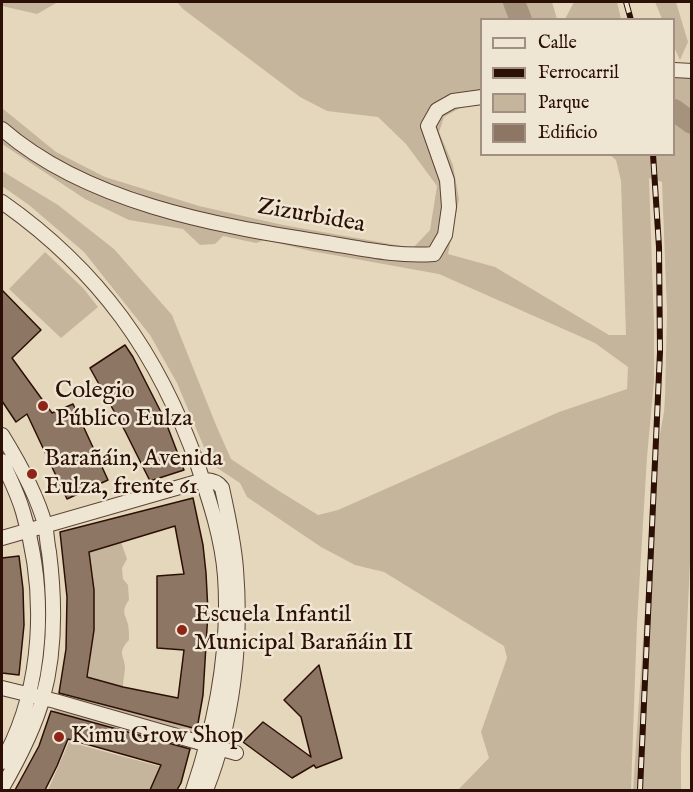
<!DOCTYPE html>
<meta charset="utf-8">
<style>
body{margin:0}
#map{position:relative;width:693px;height:792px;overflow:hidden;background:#e5d7bc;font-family:"IM FELL English",serif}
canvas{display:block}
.frame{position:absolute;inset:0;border:3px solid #2d1005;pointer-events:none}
.legend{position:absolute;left:480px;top:18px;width:195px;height:138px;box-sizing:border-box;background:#eee5d3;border:2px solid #a19081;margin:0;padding:8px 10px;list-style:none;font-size:18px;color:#2d1005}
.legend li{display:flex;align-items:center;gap:12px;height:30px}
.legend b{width:30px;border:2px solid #a19081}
</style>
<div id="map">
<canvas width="693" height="792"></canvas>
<div class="frame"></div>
<ul class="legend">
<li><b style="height:8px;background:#eee5d3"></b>Calle</li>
<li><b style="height:8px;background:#2d1005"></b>Ferrocarril</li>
<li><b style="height:16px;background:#c6b59d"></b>Parque</li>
<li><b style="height:16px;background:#8d7764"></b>Edificio</li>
</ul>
</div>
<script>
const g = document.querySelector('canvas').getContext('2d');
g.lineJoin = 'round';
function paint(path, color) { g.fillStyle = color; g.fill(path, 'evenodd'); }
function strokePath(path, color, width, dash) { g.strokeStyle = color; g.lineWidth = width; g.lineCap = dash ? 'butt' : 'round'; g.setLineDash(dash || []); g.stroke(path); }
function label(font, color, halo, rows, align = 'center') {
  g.font = font + ' "IM FELL English",serif'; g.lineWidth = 5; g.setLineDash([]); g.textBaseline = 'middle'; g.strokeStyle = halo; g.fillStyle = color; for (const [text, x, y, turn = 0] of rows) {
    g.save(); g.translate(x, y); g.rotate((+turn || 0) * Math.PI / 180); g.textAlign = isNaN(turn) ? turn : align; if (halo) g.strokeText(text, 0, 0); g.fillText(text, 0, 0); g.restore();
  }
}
paint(new Path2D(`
 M2 2H58L37 14 2 6Z
 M177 2H552L557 19 482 20 481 105H465L444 117 439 132 453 165 459 199 448 254 495 267 609 335H626L621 181 616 160 610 155 674 154V75L691 77 692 519 681 756V790H633L655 461 664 412 665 397 667 312 662 182 649 178 654 325V381L647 457 637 623 631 790H458L489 758 481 732 507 658 504 646 384 572 355 565 321 547 247 497 240 483 211 464 177 383 150 335 84 252 29 205 2 186V171L58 205 114 249 172 315 216 425 231 459 279 491 318 515 338 510 559 412 627 389 628 367 595 343 439 274 311 251 265 240 256 243 223 236 215 244 200 245 183 229 129 220 85 199 2 144V108L56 152 105 177 199 206 283 225 413 248 430 230 437 186 406 144 378 117 327 111 300 97 183 9Z
 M574 2H617L621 19H565Z
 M655 2H676L688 42 680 60 674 47V20L662 19Z
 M45 252 83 288 98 307 61 338 9 289Z
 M121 542 127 559 122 568 123 579 128 585 129 600C121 611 125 614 128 624 129 629 129 635 129 640 117 653 124 654 125 667 125 673 123 680 123 687L88 677 94 630V590L89 552Z
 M59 694 197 729 191 751 53 714Z
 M69 742 162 767 152 790H48Z`), '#c6b59d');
strokePath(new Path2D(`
 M514 2 521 20
 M674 110 692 123`), '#a6937e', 22);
const building = new Path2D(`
 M2 290 41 330 12 358 52 413 73 404 108 480 67 499 27 414 16 422 2 401Z
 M125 345 133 357 165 420 184 470 150 481 125 431 90 368Z
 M193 498 203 545 206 573 208 612 203 695 197 729 59 693 66 649 67 597 60 532ZM175 526 184 574 157 576V648L184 650 178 698 123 687 87 677 94 630V590L89 552Z
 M19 556 23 589 24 625 19 675 2 673V558Z
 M319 665 342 758 316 768 314 765 292 778 243 742 263 722 311 757 301 717 284 700Z
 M51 711 190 749 181 783 177 790H150L161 765 68 739 57 766 45 790H15L39 746Z`);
paint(building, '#8d7764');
strokePath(building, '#2d1005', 1.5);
const street = new Path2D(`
 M674 70 692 71
 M2 129C86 202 213 225 321 242 359 248 396 257 434 254L445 235 449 207 447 180 428 126 437 110 453 101 482 97
 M2 202C99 270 159 354 198 466 210 502 222 538 225 576 230 649 216 722 193 790
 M2 435C18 461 37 494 45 525 47 534 47 543 49 552 55 600 56 650 43 697 35 727 17 762 2 788
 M2 461C9 477 18 494 23 512 47 592 44 688 2 762
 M2 538 204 480C211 480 218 482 222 488 228 515 234 542 236 569 242 643 233 722 206 790
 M2 688 55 701 236 753`);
strokePath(street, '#5b4233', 16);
strokePath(street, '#eee5d3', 14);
const rail = new Path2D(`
 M626 2 631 20
 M640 790 660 352 659 247 653 154`);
strokePath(rail, '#2d1005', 6);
strokePath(rail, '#eee5d3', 4, [11]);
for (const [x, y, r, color] of [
 [43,406,6,"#8f2418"],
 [32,474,6,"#8f2418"],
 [182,630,6,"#8f2418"],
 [59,737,6,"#8f2418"]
]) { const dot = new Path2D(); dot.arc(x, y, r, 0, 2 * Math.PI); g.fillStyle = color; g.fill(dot); strokePath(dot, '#eee5d3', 2); }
label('24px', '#2d1005', '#eee5d3', [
 ["Zizurbidea",311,217,10]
]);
label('24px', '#2d1005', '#eee5d3', [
 ["Colegio",55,392],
 ["Público Eulza",55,420],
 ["Barañáin, Avenida",44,460],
 ["Eulza, frente 61",44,488],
 ["Escuela Infantil",194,616],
 ["Municipal Barañáin II",194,644],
 ["Kimu Grow Shop",71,737]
], 'left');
</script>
